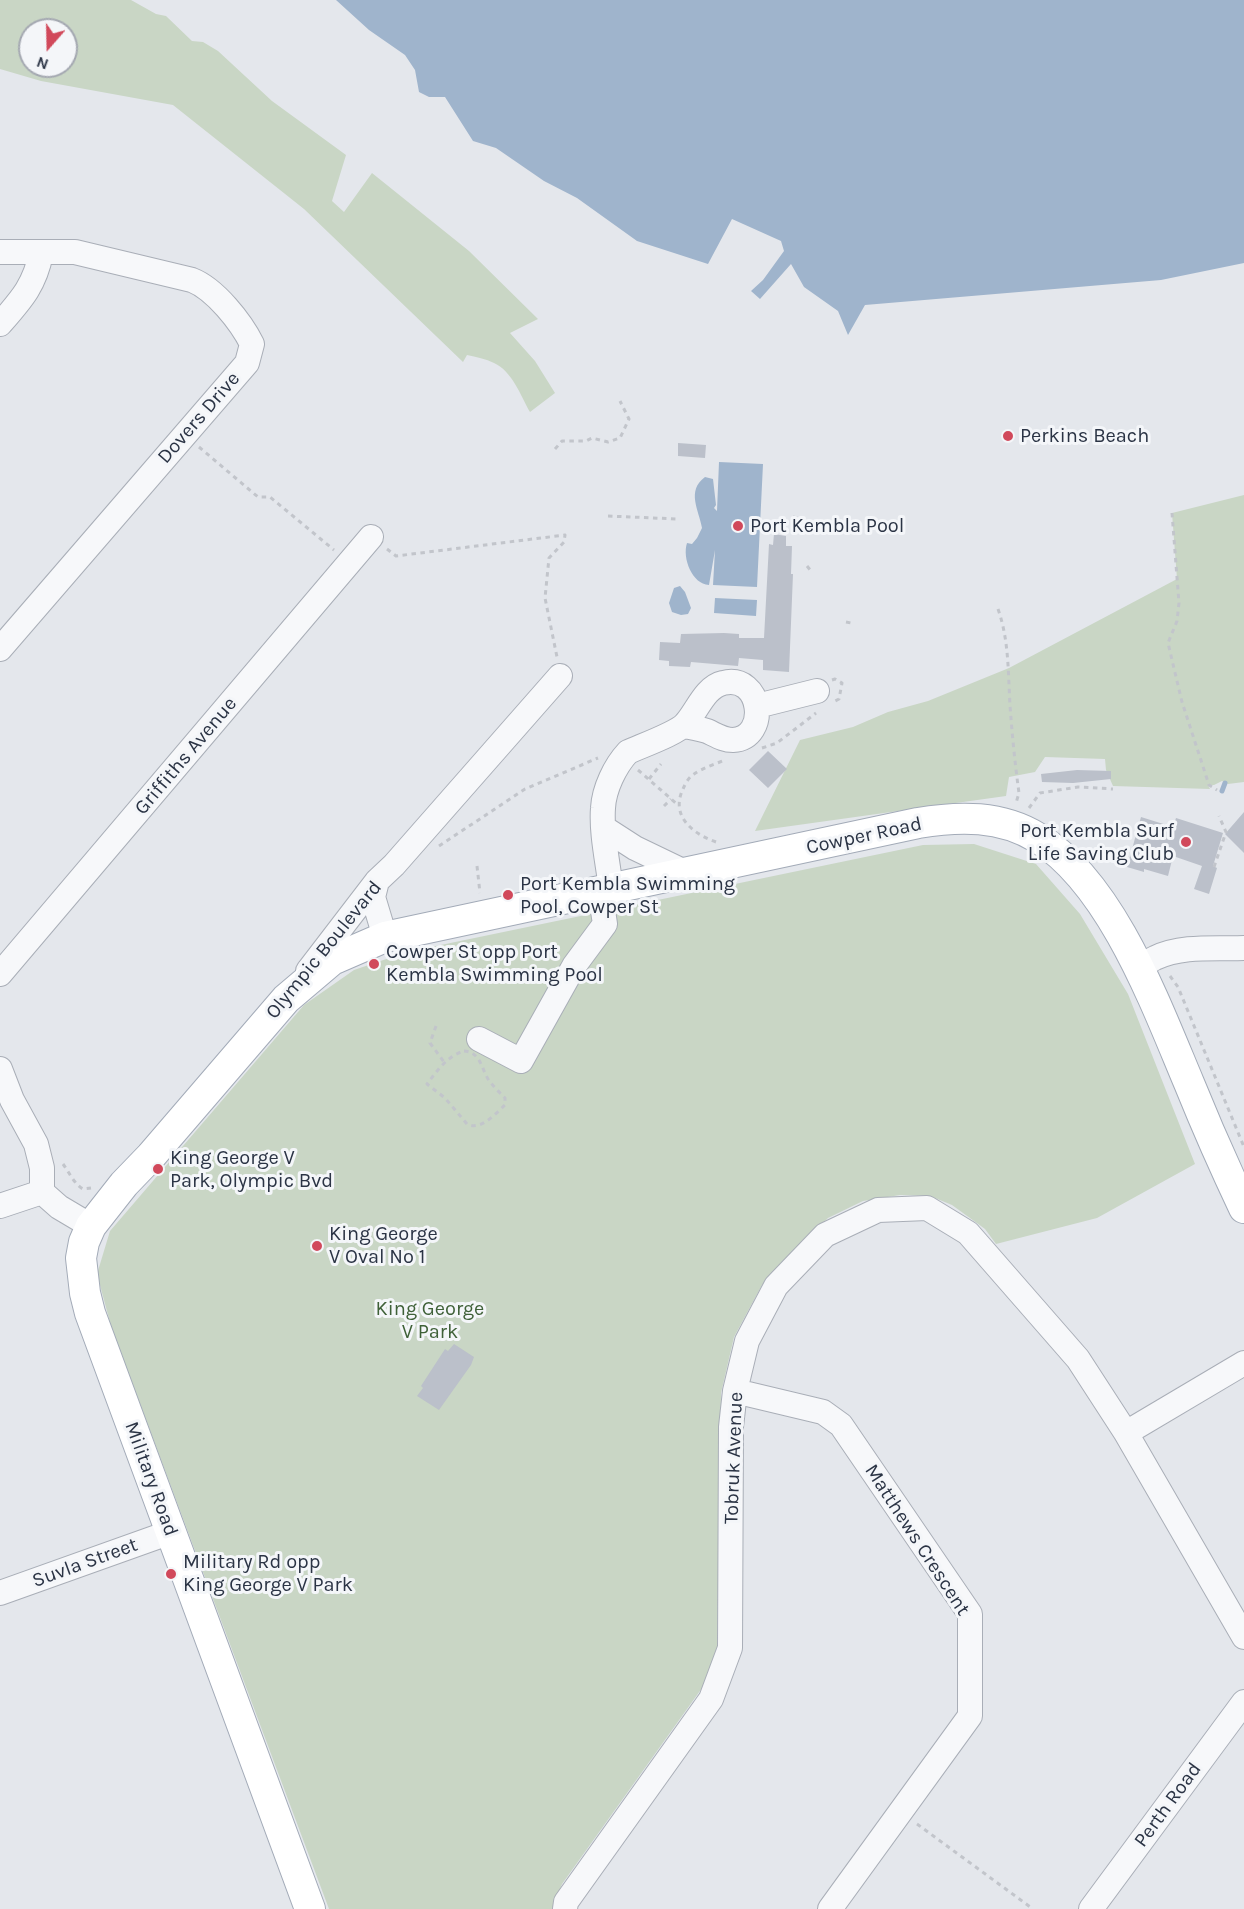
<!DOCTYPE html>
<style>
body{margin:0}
#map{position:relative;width:1244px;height:1909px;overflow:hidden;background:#e4e7ec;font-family:Karla,sans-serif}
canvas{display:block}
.north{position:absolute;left:18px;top:18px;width:60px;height:60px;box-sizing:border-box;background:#f4f6f9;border:2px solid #a4a8b1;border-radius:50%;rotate:200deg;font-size:16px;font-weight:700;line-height:24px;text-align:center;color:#2b3445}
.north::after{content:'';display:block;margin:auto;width:21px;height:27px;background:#d1495b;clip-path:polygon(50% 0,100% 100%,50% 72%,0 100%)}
</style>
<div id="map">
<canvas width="1244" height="1909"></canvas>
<div class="north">N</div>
</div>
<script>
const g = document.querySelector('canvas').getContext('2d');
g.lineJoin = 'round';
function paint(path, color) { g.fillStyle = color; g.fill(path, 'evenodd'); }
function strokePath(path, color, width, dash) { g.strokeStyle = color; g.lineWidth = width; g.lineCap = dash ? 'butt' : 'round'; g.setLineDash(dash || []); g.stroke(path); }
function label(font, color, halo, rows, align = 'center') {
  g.font = font + ' Karla,sans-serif'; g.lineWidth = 6; g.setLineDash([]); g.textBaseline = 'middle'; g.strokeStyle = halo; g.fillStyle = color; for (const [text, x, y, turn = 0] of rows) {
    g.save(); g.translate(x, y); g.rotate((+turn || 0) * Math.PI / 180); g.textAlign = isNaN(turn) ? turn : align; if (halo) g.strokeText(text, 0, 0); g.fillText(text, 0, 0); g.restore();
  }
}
paint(new Path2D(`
 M0 0H131L156 14 166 16 192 41 203 42 218 51 272 101 346 155 332 201 344 212 372 173 469 251 538 319 510 333 535 361 555 393 530 412C521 396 512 371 494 363 486 359 476 357 467 355L463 362 304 209 173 105 41 81 0 69ZM30 30H66V66H30Z
 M1244 495V782L1228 784 1222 781 1214 785H1208L1210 789 1113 786 1106 770 1105 759 1045 757 1035 772 1009 777 1006 796 755 831 800 740 853 727 888 712 928 701 1009 668 1177 579 1172 513Z
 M974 844 1036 864 1080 914 1128 994 1195 1164 1097 1218 996 1244 985 1229 952 1205 930 1196 900 1195 863 1201 828 1218 762 1285 734 1337 721 1393 717 1649 702 1688 562 1884 552 1909H329L111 1326 97 1274 110 1231 304 1005 354 970 407 952 923 845Z`), '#c9d6c5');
paint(new Path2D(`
 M336 0H1244V263L1161 280 865 305 848 335 838 311 804 287 791 264 760 299 751 291 763 280 784 251 781 241 732 219 708 264 637 241 577 198 544 181 496 148 473 141 445 97H429L419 92 415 70 405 55 369 30Z
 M719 462 763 464 757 587 713 585 715 550 709 585C692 584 682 558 687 543L692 544 697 538 702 528C699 510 686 491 705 477L713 479 716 505 714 508 717 511Z
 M680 586 685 592 691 608 688 614 681 615 672 612 669 603 674 588Z
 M715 598 757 600 756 616 714 613Z`), '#9fb4cc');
strokePath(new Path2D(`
 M1222 791 1225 783`), '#9fb4cc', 5);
paint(new Path2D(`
 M678 443 706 445 705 458 678 456Z
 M774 534 786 536V546H792L791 574H793L789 672 763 670V660L739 658 738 666 691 662 690 667 669 666V661L659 660 660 642 680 643 681 634 724 633 739 634V638H764L769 544 773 545Z
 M768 751 787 769 768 788 749 770Z
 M1077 770 1111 771V779L1073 783 1042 782 1041 774Z
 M1244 812V853L1225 834Z
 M1141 817 1173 827 1176 818 1223 833 1213 866 1217 868 1209 894 1194 889 1202 866 1173 856 1168 876 1144 869V872L1127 867Z
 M454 1344 474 1357 471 1365 439 1410 417 1396 423 1388 421 1386 445 1349 448 1351Z`), '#bbc0ca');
const minor = new Path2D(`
 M0 252H75L192 280C215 289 241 322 252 344L247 363 0 649
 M0 324C21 300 35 285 41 253
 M757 706 817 691
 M604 828 635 848 689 874
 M377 881 373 897 385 937
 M611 889C608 863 601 833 603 808 604 789 615 766 628 752 641 746 678 733 686 723 697 711 705 687 723 683 762 673 770 738 733 740 723 740 716 735 707 731 700 729 692 727 684 726
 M1140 969C1145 965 1150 960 1155 958 1182 945 1215 949 1244 948
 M308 971 377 881 394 865 560 676
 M0 974 371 537
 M479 1039 521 1061 574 966 605 924 600 891
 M0 1069 12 1100 36 1144 42 1168V1192L59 1207 91 1226
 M0 1206 42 1192
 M735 1391 823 1412 841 1425 970 1614V1716L830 1909
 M1126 1433 1244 1363
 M0 1593 171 1532
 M565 1909 566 1902 711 1699 730 1648 731 1427 735 1391 747 1341 776 1286 825 1235 878 1210 927 1208 968 1233 1078 1359 1126 1433 1244 1637
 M1091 1909 1244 1702`);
const major = new Path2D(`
 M310 1909 90 1313 85 1293 81 1258 84 1242 91 1226 124 1184 151 1156 286 999 332 960 385 937 918 823C959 816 1001 815 1038 838 1112 884 1156 1005 1189 1083 1206 1125 1224 1166 1244 1208`);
strokePath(minor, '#a9aeb7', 26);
strokePath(major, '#a3abb8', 32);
strokePath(new Path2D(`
 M199 447 258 497H270L334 550
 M555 449 562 441H586L592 438 608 442 620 438 629 419 620 401
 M1172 513 1179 603 1177 621 1168 643 1182 702 1209 785 1217 790
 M608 516 677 519
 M793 517 798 518
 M387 549 396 556 565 535 564 542 549 558 545 598 557 657
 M807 566 811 571
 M998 609C1009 640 1008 672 1010 705 1012 734 1015 764 1019 793L1016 803
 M846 622 851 623
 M832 680 835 679 842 683 839 699 835 701
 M762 748 777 743 816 713
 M638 770 678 805
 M649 779 661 764
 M664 806 671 799
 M1029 808 1040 793 1078 787 1113 789
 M716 842C693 834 670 816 683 789 685 784 689 777 694 774 703 768 715 764 725 760
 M439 846 525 789 598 758
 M477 866 480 893
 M1214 867 1226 832 1219 816
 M1170 976 1178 987 1244 1147
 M436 1026 430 1043 444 1062
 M464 1051C480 1052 481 1067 488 1079 493 1086 499 1092 505 1098V1105C495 1114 481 1131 467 1124L445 1098 427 1084C437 1071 447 1056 464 1051Z
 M63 1164C69 1172 74 1184 83 1189L91 1188
 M917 1824 1033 1909`), '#c2c5cb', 3, [4.5, 4.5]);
strokePath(minor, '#f7f8fa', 24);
strokePath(major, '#fff', 30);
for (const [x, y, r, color] of [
 [1008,436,6,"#d1495b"],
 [738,526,6,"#d1495b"],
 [1186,842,6,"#d1495b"],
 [508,895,6,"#d1495b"],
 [374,964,6,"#d1495b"],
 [158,1169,6,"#d1495b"],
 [317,1246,6,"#d1495b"],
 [171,1574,6,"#d1495b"]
]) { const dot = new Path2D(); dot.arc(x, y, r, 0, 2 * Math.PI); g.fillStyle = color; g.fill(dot); strokePath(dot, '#f4f6f9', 2); }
label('20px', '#2b3445', '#f4f6f9', [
 ["Dovers Drive",199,418,-49],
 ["Griffiths Avenue",186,756,-50],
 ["Cowper Road",864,836,-12],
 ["Olympic Boulevard",324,950,-51],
 ["Tobruk Avenue",734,1458,-88],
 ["Military Road",151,1479,70],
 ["Matthews Crescent",917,1540,57],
 ["Suvla Street",85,1563,-20],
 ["Perth Road",1168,1805,-54]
]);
label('20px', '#2b3445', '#f4f6f9', [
 ["Perkins Beach",1020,436],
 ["Port Kembla Pool",750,526],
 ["Port Kembla Surf",1174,831,"right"],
 ["Life Saving Club",1174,854,"right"],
 ["Port Kembla Swimming",520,884],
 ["Pool, Cowper St",520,907],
 ["Cowper St opp Port",386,952],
 ["Kembla Swimming Pool",386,975],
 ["King George V",170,1158],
 ["Park, Olympic Bvd",170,1181],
 ["King George",329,1234],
 ["V Oval No 1",329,1257],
 ["Military Rd opp",183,1562],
 ["King George V Park",183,1585]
], 'left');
label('20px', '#3f6138', '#f4f6f9', [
 ["King George",430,1309],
 ["V Park",430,1332]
]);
</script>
